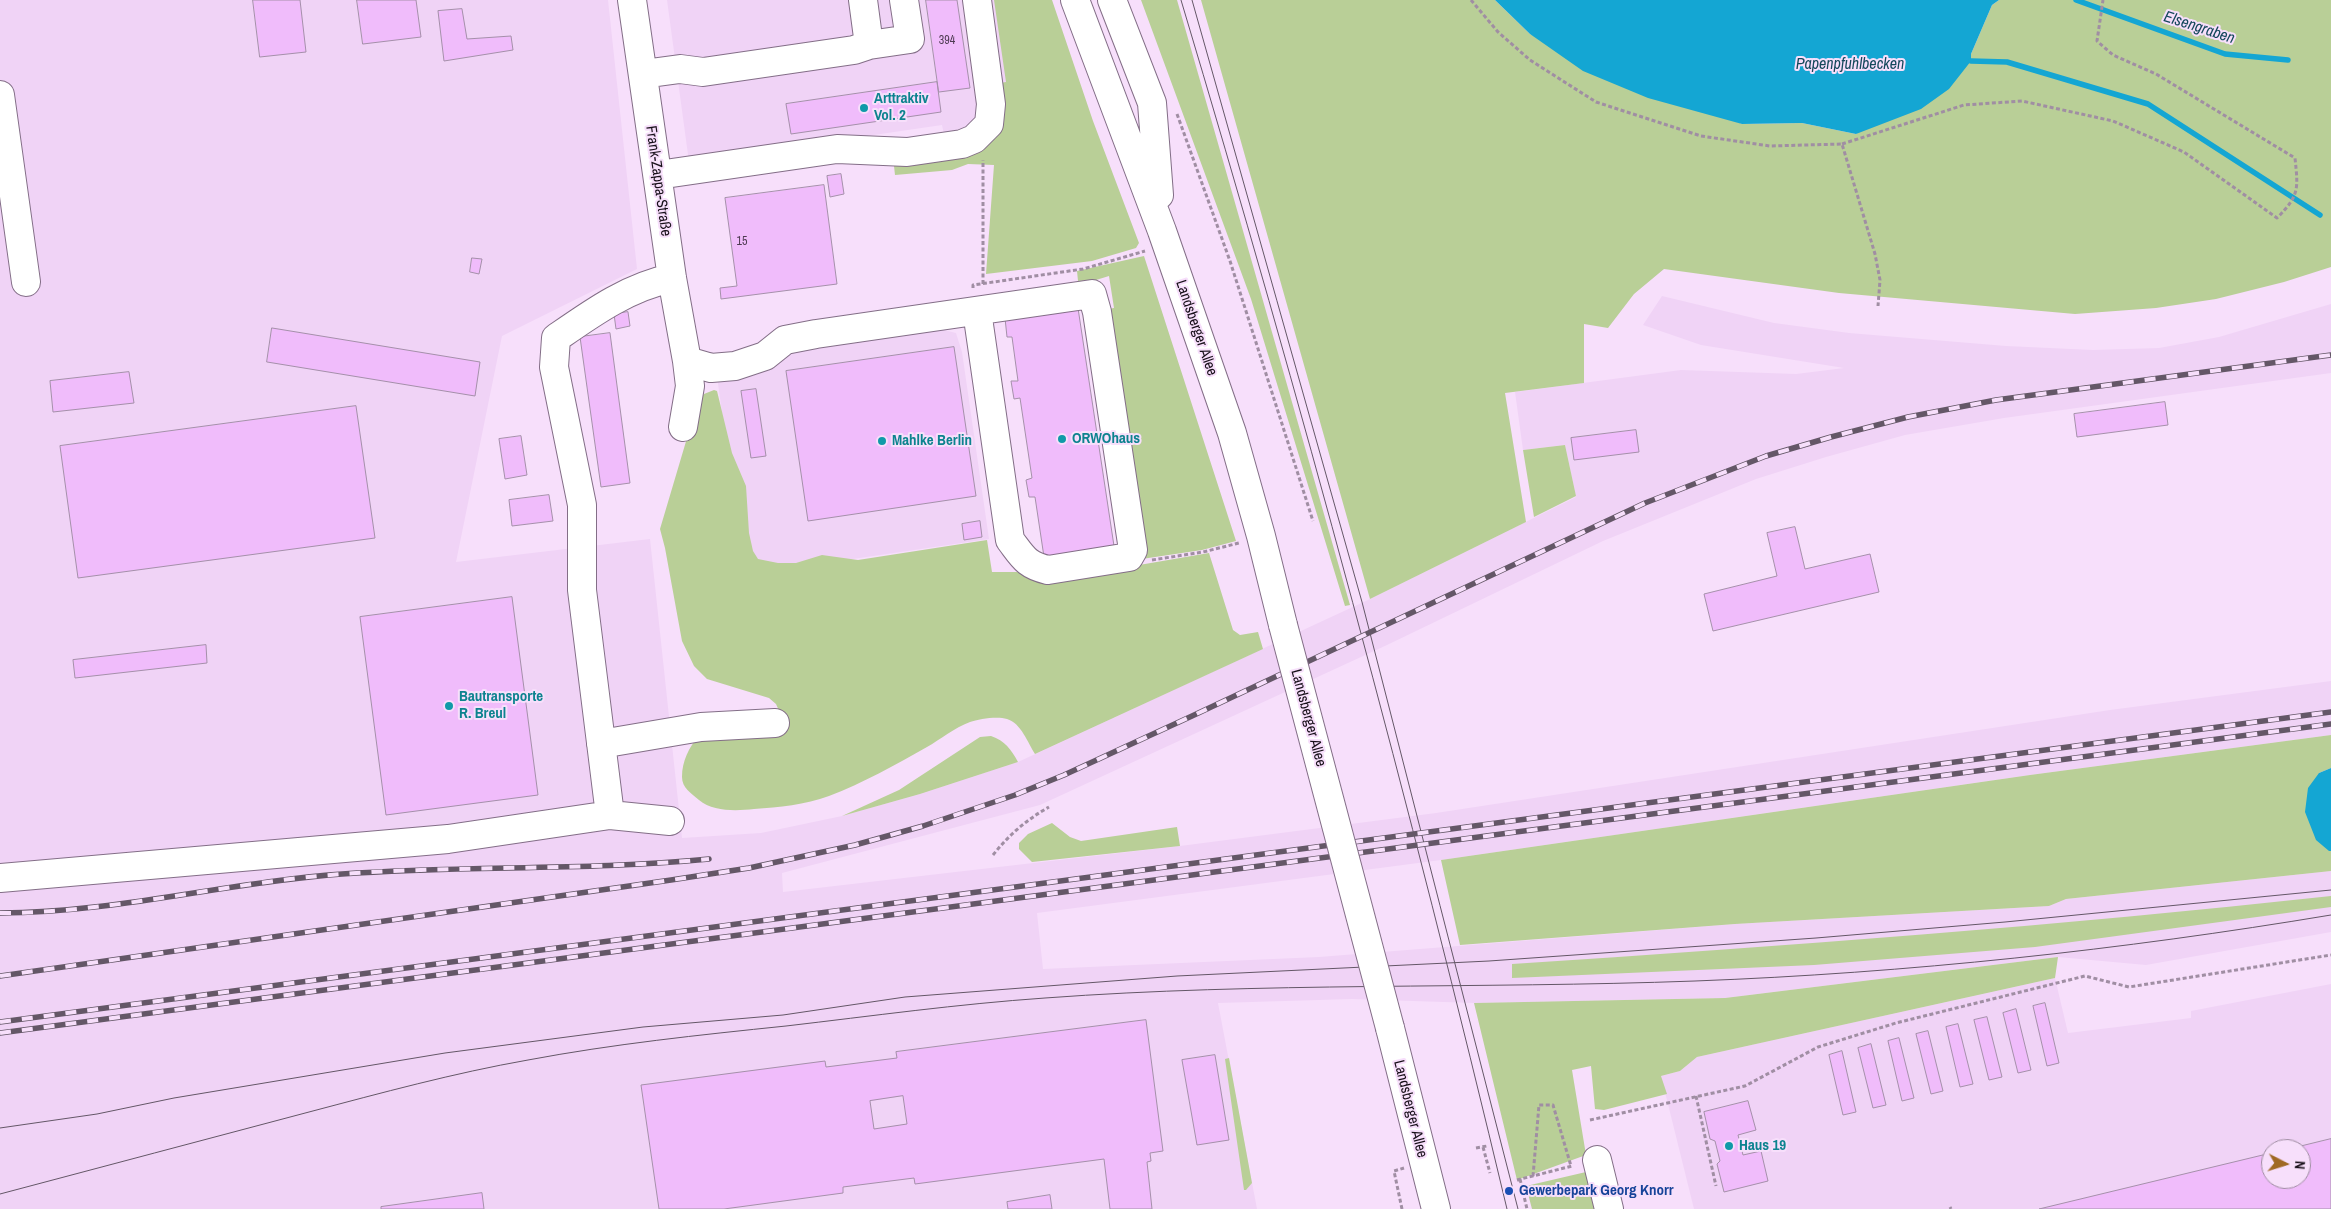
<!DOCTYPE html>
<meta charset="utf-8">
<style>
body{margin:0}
#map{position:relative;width:2331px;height:1209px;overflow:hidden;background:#f7dffb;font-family:"Archivo Narrow",sans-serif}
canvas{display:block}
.north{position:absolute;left:2261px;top:1139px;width:50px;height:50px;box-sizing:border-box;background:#f7dffb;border:1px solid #9e8ca1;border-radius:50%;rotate:95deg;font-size:14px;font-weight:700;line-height:20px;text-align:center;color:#18101a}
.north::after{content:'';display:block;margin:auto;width:18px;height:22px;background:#a06924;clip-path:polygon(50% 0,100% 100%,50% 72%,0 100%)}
</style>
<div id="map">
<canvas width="2331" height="1209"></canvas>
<div class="north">N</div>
</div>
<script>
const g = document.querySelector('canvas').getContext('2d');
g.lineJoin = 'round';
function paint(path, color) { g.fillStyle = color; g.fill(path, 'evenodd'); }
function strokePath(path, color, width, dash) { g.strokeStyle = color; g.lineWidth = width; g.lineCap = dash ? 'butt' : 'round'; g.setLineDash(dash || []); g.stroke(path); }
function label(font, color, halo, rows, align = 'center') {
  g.font = font + ' "Archivo Narrow",sans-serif'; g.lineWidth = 4; g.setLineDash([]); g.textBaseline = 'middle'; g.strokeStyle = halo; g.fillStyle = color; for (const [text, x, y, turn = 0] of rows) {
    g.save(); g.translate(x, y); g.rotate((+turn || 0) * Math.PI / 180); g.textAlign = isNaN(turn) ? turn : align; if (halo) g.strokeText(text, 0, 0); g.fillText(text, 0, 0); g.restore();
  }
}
paint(new Path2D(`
 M0 0H608L637 269 502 336 456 562 650 539 682 838 761 833 842 816 920 794 1018 762 1370 599 1576 497 1565 445 1523 450 1515 392 1681 370 1796 374 1844 368 1701 345 1643 325 1662 296 1774 323 1849 333 2006 346 2093 350 2159 348 2219 337 2331 304V373L2004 418 1905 435 1826 457 1756 479 1603 541 1387 645 1040 805 782 873 783 892 1180 846 1436 813 2110 710 2331 681V735L2030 775 1441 860 1037 913 1043 969 1319 957 1735 924 2049 906 2066 899 2331 871V932L2146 965 2058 957 1725 998 1474 1003 1352 999 1218 1003 1257 1209H0Z
 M667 0H1037L1078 114 944 134 942 125 689 162Z
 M928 326 956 333 962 352 989 539 744 575 717 376 787 347Z
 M2055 978 2068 1033 2191 1018V1011L2331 984V1209H1694L1661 1076 1680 1071 1697 1057ZM2271 1149H2301V1179H2271Z`), '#f0d3f6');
paint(new Path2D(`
 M994 0H1052L1093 121 1139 243 1136 248 1092 261 986 274 994 165 968 164 952 170 895 175 893 157 971 145 994 84 1006 82Z
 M1141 0H1177L1350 605 1345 606 1251 299Z
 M1201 0H1495L1530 34 1742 124 1802 123 1856 134 1971 61V54L1992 5 1999 0H2331V267L2284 282 2216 299 2156 308 2075 314 1839 293 1664 269 1634 294 1608 328 1584 324V383L1505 393 1526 522 1370 599Z
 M1144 256 1236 541 1202 550 1135 560 1101 310 1114 308 1109 276 1096 280 1078 281 1077 271Z
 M714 390 717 391 732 453 746 486 749 533 753 551 758 559 778 563H796L822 555 858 560 987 540 992 572H1017L1046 581 1209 553 1233 630 1240 635 1258 632 1263 649 1035 754C1028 743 1021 723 1007 719 997 716 979 719 970 722 954 728 941 739 927 747 895 765 863 783 829 796 805 805 779 807 754 809 737 811 713 812 699 800 691 793 682 788 682 777 682 761 689 747 699 736L780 713 776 704 769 698 707 679 694 666 682 641 665 548 660 529 698 401 704 394Z
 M1565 445 1576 496 1534 517 1523 450Z
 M2331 735V768L2319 773 2329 851H2331V871L2066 899 2049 906 1735 924 1460 945 1441 860 2030 775Z
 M991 736C1005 741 1011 749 1018 762L920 794 842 816 899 790 980 737Z
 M1052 823 1070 837 1081 841 1177 827 1180 846 1032 862 1019 849V843L1028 834Z
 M2331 896V907L2035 947 1814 965 1512 978V964C1785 946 2059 926 2331 896Z
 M2058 957 2055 978 1697 1057 1680 1071 1661 1076 1667 1094 1604 1110 1595 1109 1591 1066 1572 1070 1586 1155 1517 1180 1474 1003 1725 998Z
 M1229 1058 1252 1183 1246 1190H1244L1225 1059Z
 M1586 1172 1595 1209H1532L1526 1186Z`), '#b9cf97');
paint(new Path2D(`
 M1495 0H1999L1992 5 1971 54V61L1949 89 1921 109 1856 134 1802 123 1742 124 1648 98 1583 71 1530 34Z
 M2331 768V851H2329L2316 840 2305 812 2308 788 2319 773Z`), '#14a6d3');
strokePath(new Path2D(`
 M2076 0 2225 54 2288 60
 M1971 61 2007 62 2148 104 2320 215`), '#14a6d3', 5.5);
const building = new Path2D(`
 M253 0H300L306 52 260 57Z
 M357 0H416L421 37 363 44Z
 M926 0H957L970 88 939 92Z
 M462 9 467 39 511 36 513 50 444 61 438 11Z
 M937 82 941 112 791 134 786 104Z
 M841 174 844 194 830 197 827 176Z
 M824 185 837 284 721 299 720 288 737 286 725 198Z
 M472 258 482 259 479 274 470 272Z
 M1078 308 1114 546 1044 557 1035 497H1029L1026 480 1032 478 1020 398 1014 399 1011 381H1018L1012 337H1007L1005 318Z
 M628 312 630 326 616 329 614 314Z
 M272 328 480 362 475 396 267 362Z
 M610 333 630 483 601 487 580 337Z
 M954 347 976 496 808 521 786 371Z
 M129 372 134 403 53 412 50 381Z
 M756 389 766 456 751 458 741 391Z
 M2165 402 2168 425 2077 437 2074 414Z
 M356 406 375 538 78 578 60 446Z
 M1636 430 1639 452 1574 460 1571 438Z
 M521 436 527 475 505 479 499 439Z
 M549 495 553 521 512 526 509 500Z
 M980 521 982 537 964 540 962 524Z
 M1795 527 1805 569 1870 554 1879 592 1713 631 1704 594 1777 576 1767 533Z
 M512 597 538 795 386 815 360 617Z
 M206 645 207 663 75 678 73 660Z
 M2045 1003 2059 1063 2047 1066 2033 1006Z
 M2016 1009 2031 1070 2018 1073 2003 1013Z
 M1987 1017 2002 1077 1989 1080 1974 1020Z
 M1146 1020 1163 1151 1150 1153 1151 1161 1147 1162 1152 1209H1110L1104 1159 915 1184 914 1178 843 1187V1193L724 1209H659L641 1085 825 1061 826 1067 897 1058 896 1052ZM903 1096 907 1124 874 1129 870 1101Z
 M1958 1024 1973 1084 1960 1087 1946 1027Z
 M1928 1031 1943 1091 1931 1094 1916 1034Z
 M1899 1038 1914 1098 1902 1101 1888 1041Z
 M1871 1044 1886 1105 1873 1108 1858 1048Z
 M1842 1051 1856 1112 1843 1115 1829 1055Z
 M1215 1055 1229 1140 1197 1145 1182 1060Z
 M1748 1101 1756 1130 1738 1135 1743 1155 1761 1151 1768 1181 1724 1192 1717 1164 1720 1161 1715 1141 1710 1139 1704 1112Z
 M2331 1139V1209H2039L2271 1153V1179H2301V1149H2289Z
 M482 1193 484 1209H381V1207Z
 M1050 1195 1052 1209H1008L1007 1202Z`);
paint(building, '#f0bcfb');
strokePath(building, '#a590aa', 1);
const minor = new Path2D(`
 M632 0 672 278 687 361 690 386 683 427
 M863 0 869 45
 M643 74 680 69 703 72 854 50 869 45 910 39 904 0
 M0 95 26 282
 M658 175 837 149 907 152 962 144 974 139 989 124 991 104 977 0
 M687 361 711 368 735 366 765 356 785 340 816 334 1092 294 1097 312 1133 550 1129 557 1048 570C1026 565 1023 557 1010 540L977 311
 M601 744 701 727 775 723
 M610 815 582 590V505L554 367 556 338C592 313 628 287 672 278
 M0 878 448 839 610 815 670 821
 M1597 1160 1609 1209`);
const major = new Path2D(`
 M1075 0 1162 231 1232 433 1261 536 1283 625
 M1112 0 1152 103 1159 195
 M1390 1028 1436 1209`);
strokePath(minor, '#836e87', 30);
strokePath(major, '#836e87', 30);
strokePath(new Path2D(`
 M1471 0 1498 32 1530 60 1596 102 1701 136 1770 146 1842 144 1875 254 1880 280 1878 306
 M1177 114 1230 261 1313 521
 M1842 144 1964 105 2022 101 2113 121 2184 152 2277 218C2300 195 2298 188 2295 158L2156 74 2113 55 2097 41 2103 0
 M983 284V160
 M973 288V285L1083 269 1145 251
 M1152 560 1203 552 1239 543
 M993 855C1009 835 1026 820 1049 807
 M1696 1096 1716 1186
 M1590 1120 1745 1086 1818 1047 1896 1023 2085 976 2129 987 2331 955
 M1483 1147 1490 1173
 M1476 1148 1487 1146
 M1533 1176 1539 1105H1553L1571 1166
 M1520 1179 1527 1209
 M1517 1180 1572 1166
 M1950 1207 1951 1209
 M1402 1209 1394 1171 1404 1168`), '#a08ea3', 3, [4, 2.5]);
strokePath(minor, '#fff', 28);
strokePath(major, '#fff', 28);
strokePath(new Path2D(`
 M1181 0C1301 400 1410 803 1507 1209
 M1192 0 1362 602 1518 1209
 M0 1128 97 1114 174 1098 445 1053 643 1027 783 1015 905 997 1177 976 1489 961 1816 938 2005 922 2331 890
 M0 1194C103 1167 206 1139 309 1112 381 1093 454 1073 528 1060 613 1044 699 1035 786 1026 872 1016 958 1004 1045 998 1261 982 1479 989 1695 981 1908 973 2121 950 2331 915`), '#645767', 1);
const rail = new Path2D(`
 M0 913C115 913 228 882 342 874 464 865 587 871 709 859
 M0 976 671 880 749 868 855 845 923 826 1015 795 1064 775 1192 716 1645 503 1766 456 1831 437 1908 417 1996 400 2331 355
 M0 1022 2331 712
 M0 1033 2331 724`);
strokePath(rail, '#645767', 5.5);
strokePath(rail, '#f7dffb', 4, [11]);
const majorBridge = new Path2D(`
 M1283 625 1390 1028`);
strokePath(majorBridge, '#836e87', 30, []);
strokePath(majorBridge, '#fff', 28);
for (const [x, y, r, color] of [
 [864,108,5,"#0f9aa8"],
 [1062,439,5,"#0f9aa8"],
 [882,441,5,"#0f9aa8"],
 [449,706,5,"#0f9aa8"],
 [1729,1146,5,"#0f9aa8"],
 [1509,1191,5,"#1a4fb4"]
]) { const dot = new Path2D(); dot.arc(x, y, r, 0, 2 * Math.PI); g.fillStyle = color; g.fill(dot); strokePath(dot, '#f7dffb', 2); }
label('12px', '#4e3b52', null, [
 ["394",947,41],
 ["15",742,242]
]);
label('bold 15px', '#0d838f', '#f7dffb', [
 ["Arttraktiv",874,99],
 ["Vol. 2",874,116],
 ["ORWOhaus",1072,439],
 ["Mahlke Berlin",892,441],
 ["Bautransporte",459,697],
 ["R. Breul",459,714],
 ["Haus 19",1739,1146]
], 'left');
label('15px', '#18101a', '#f7dffb', [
 ["Frank-Zappa-Straße",658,181,82],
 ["Landsberger Allee",1196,328,71],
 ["Landsberger Allee",1308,718,75],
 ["Landsberger Allee",1410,1109,76]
]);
label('bold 15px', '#164399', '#f7dffb', [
 ["Gewerbepark Georg Knorr",1519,1191]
], 'left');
label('italic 16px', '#14485b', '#f7dffb', [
 ["Elsengraben",2199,28,18],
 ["Papenpfuhlbecken",1850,65]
]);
</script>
